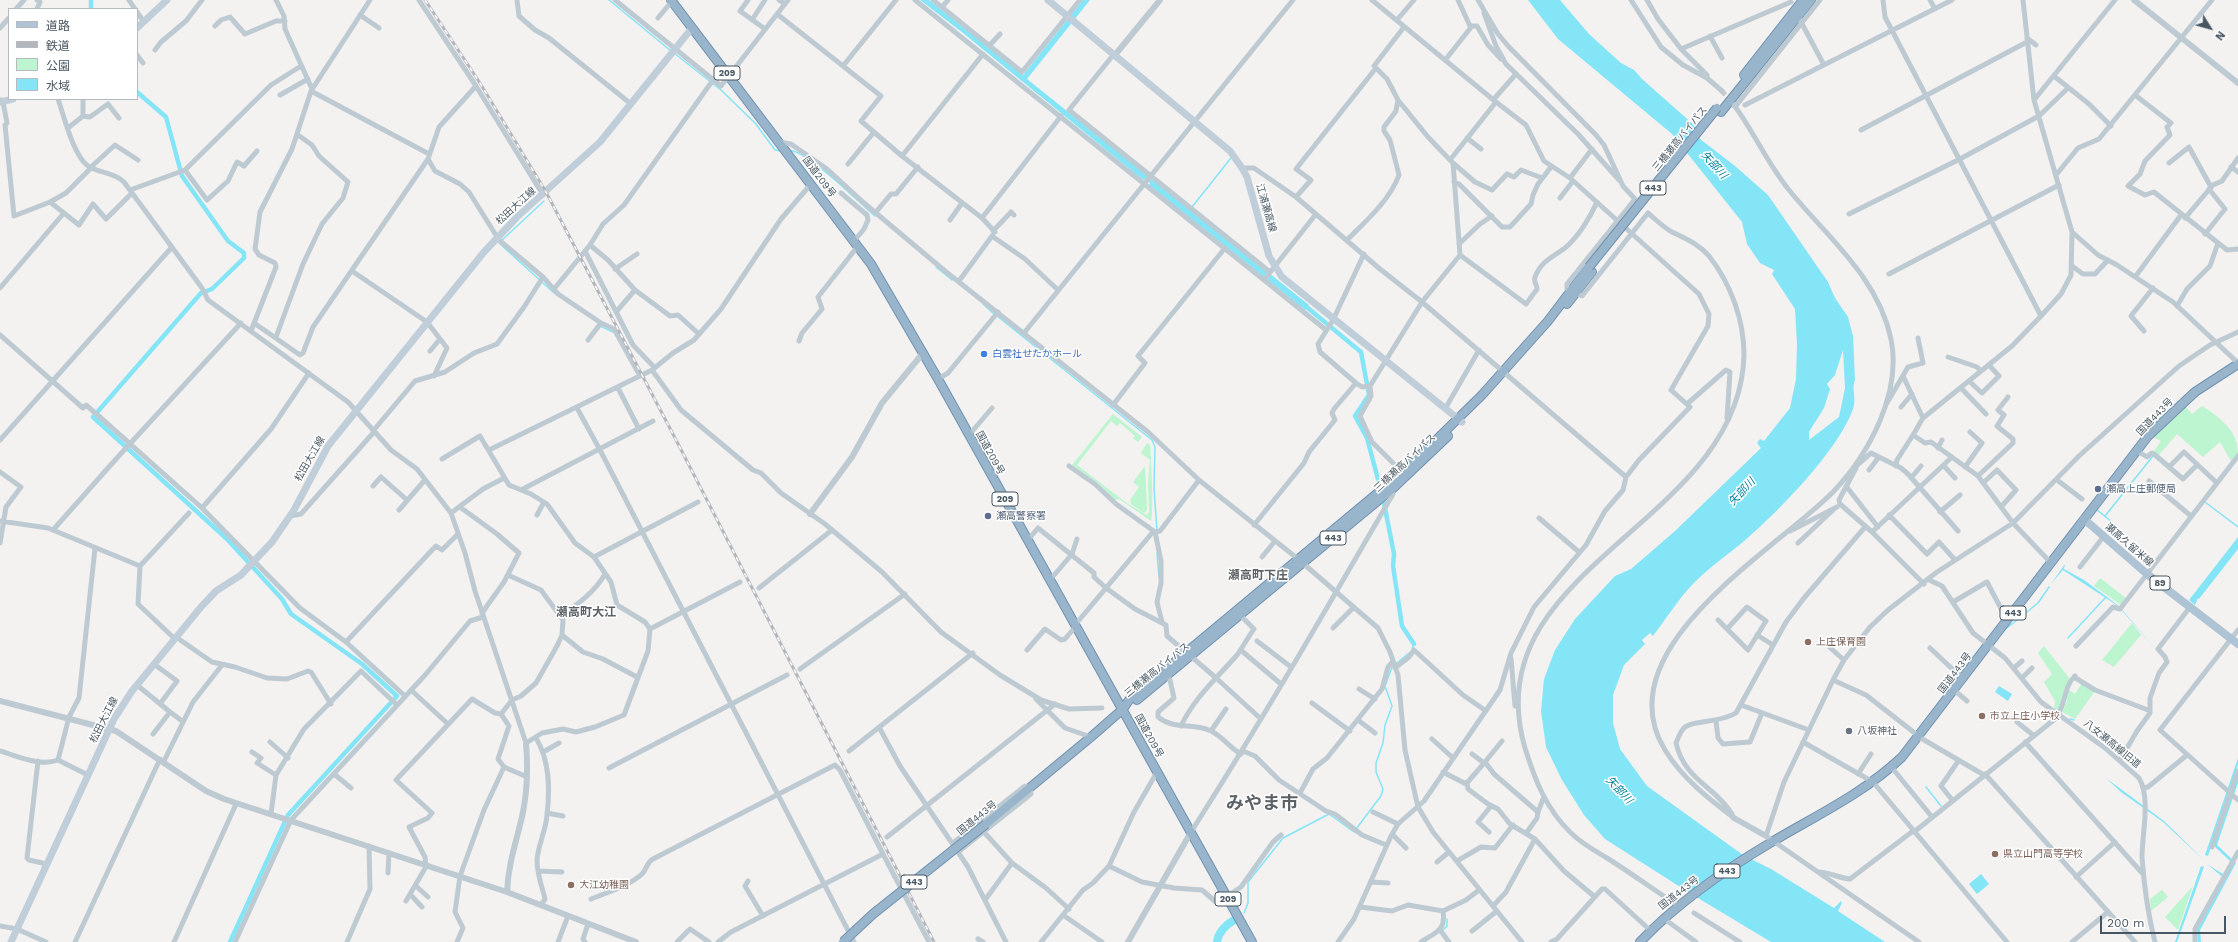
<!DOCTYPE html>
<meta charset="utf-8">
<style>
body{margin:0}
#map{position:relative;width:2238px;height:942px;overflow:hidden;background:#f4f1f1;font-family:"Work Sans","Noto Sans JP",sans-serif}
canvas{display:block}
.legend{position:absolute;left:8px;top:8px;width:130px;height:92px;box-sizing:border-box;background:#fff;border:1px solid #b5bbc0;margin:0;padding:5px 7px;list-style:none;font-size:12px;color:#475661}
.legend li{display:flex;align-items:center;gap:8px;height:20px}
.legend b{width:20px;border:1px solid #b5bbc0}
.north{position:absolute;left:2190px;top:8px;width:40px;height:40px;-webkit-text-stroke:3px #fff;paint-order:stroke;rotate:127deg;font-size:11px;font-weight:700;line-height:16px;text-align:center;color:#475661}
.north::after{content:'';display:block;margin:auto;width:14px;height:18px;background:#475661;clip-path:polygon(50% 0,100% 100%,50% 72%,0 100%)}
.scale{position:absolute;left:2100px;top:916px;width:126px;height:18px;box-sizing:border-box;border:2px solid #475661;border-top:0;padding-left:5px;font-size:12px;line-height:14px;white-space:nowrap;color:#475661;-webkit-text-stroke:3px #fff;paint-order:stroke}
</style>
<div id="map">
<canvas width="2238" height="942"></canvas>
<ul class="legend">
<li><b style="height:5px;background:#aec3d3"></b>道路</li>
<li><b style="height:5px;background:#b3b7bc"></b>鉄道</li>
<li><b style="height:11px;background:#bcf5cf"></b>公園</li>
<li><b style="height:11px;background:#84e5f7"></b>水域</li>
</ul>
<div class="north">N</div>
<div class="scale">200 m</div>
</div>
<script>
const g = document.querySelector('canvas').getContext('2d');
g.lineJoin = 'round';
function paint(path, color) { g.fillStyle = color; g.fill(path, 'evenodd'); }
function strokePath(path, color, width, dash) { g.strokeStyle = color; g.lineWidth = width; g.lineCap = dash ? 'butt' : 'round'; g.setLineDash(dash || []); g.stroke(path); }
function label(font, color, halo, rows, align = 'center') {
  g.font = font + ' "Work Sans","Noto Sans JP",sans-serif'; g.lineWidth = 3; g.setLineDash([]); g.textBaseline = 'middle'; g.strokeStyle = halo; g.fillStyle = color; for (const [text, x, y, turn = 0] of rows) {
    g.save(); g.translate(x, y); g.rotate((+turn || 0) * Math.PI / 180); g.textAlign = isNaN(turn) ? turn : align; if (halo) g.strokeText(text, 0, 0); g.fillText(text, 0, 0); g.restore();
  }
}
paint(new Path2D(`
 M2184 405 2192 414 2202 406C2219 416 2238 431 2238 453L2231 461 2220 442 2203 457 2177 434 2159 455 2154 451 2161 441 2153 437Z
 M1113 414 1142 437 1138 442 1133 438 1135 436 1120 423 1117 426 1111 421 1077 465 1128 504 1147 515 1149 512 1148 482 1150 460 1141 453 1147 443 1150 445C1151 456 1154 514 1151 521L1119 499 1115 500 1098 483 1072 465Z
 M1145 466 1147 510 1144 513 1131 504 1130 500 1139 487 1133 482Z
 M2100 578 2126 598 2121 605 2094 586Z
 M2132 623 2141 635 2114 667 2102 660Z
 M2044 646 2070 679 2065 687 2058 711 2054 709 2055 701 2044 682 2052 674 2038 653Z
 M2082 683 2095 691 2075 719 2062 712 2067 701 2068 689 2075 694Z
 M2193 886 2178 930 2165 917Z
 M2162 890 2168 897 2151 911 2150 899Z`), '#bcf5cf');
paint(new Path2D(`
 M920 0H929L1023 75 1083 0H1090L1027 79 1309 305 1305 310 1149 185 1150 183 1144 179 1143 180 963 33Z
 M1528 0H1560L1589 34 1621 63 1634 70 1642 79 1694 125 1700 139 1735 166 1768 195 1828 282 1835 298 1848 317 1853 336 1855 380C1851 389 1857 399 1853 409 1838 451 1777 513 1743 542 1726 556 1707 569 1692 585 1677 601 1666 619 1653 636L1650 633 1642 640 1645 644 1624 665 1613 695V723L1620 749 1647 786 1743 855 1771 869 1834 908 1841 901 1842 903 1838 911 1885 942H1771L1688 892 1605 839 1584 815 1562 780 1546 747 1541 711 1544 679 1555 650 1575 619 1615 576 1631 569 1675 531 1761 448 1757 443 1760 439 1764 441 1790 408 1796 379 1797 344 1795 309 1772 274 1774 270 1760 263 1747 244 1742 222 1672 134 1558 39ZM1843 350 1845 388 1839 417 1809 440V432L1824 408 1830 389 1827 384 1835 375Z
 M2238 537V549L2199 599 2198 598 2195 605 2189 600Z
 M2065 564 2064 569 2084 580 2119 606 2156 650 2118 606 2063 570 2051 584Z
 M1999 686 2012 694 2008 701 1995 692Z
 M2238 758V765L2208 856 2205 855Z
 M2238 776V783L2217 845 2236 863 2200 930 2201 942H2198L2197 930 2225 879 2207 864 2226 876 2230 861 2214 846Z
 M2106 778 2164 821 2206 862 2163 822 2121 792Z
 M2201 866 2204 867 2177 942H2175Z
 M1981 874 1989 884 1977 894 1969 884Z`), '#84e5f7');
strokePath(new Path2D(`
 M609 0 671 51
 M674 53 721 90 755 123 775 150 781 151
 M788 150C809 151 857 201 875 216
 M1192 207 1231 158
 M502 240 544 201
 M499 243 554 293
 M936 267 952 280
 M983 304 994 314
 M997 316 1152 440 1155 447 1154 488 1157 531
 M600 326 613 332
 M2205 502 2238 527
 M2096 509 2112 522 2106 531
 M2105 516 2153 456
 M1157 553 1159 577
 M2007 628 2038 603 2049 587
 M2068 638 2106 597
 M1412 649 1414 644
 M2070 719 2074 720
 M1926 787 1941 806
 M1356 829 1381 796 1383 789 1376 772V763L1383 743 1385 725 1392 706 1385 686 1392 667 1409 653
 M1244 913 1248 903V882L1283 838 1329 814 1354 832
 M1442 931 1447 926V919`), '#84e5f7', 1.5);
strokePath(new Path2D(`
 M91 9V0
 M137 92 166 117 182 176 228 241 244 253V258L212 289 201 293 93 417 227 539 282 599 291 614 362 664 397 696 288 815 230 942
 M1303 304 1361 352 1369 395 1355 416 1367 438 1379 483
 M1384 503 1394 554 1393 566 1402 626 1414 644`), '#84e5f7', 4.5);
strokePath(new Path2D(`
 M1217 942C1218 932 1226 925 1234 920`), '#84e5f7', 8);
strokePath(new Path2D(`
 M1722 91 1732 103`), '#c9cacd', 5, [5, 2.5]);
const trunk = new Path2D(`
 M671 0 871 264 938 379 1252 942
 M1744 75 1803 0
 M1721 112 1811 0
 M1567 304 1592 272
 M1137 700 1391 490 1448 436
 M986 824 1091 737 1123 709 1129 700 1386 486 1431 445 1482 395 1548 321 1589 267
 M1640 942C1678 902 1723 871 1770 843 1815 816 1863 794 1902 757L2148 436 2195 392 2238 364`);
strokePath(trunk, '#6f92b1', 10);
strokePath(new Path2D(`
 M129 0 135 9
 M276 0 284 16 285 29 312 89
 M419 0 476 86 543 195
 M517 0 519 16 535 30 549 38 631 104
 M615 0 721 86 788 0
 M748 0 740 11 765 29
 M779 0 785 4
 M915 0 1264 280
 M933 0 1022 72 1080 0
 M1458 0 1470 26H1477L1488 45 1501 59
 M1478 0 1498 34 1509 47 1596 135 1604 145 1623 186 1635 199 1567 284V289L1582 296 1648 213C1656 220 1663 227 1672 232 1686 239 1699 244 1709 256 1731 284 1744 320 1744 355 1740 525 1472 567 1525 748 1535 780 1546 809 1571 833 1582 844 1594 850 1607 858 1631 873 1654 890 1677 905
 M1631 0 1661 47 1683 65 1707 78
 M1647 0 1658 19 1681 49
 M1883 0 1885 17 2041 316
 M1930 0 1935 9
 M2023 0 2034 100 2072 232 2071 275 2061 294 2041 316 2012 346 1923 418 1913 435 1925 443 1931 442 1978 476 2013 523 2051 563
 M942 7 948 0
 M16 9 24 0
 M37 9 40 2 37 0
 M137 12 144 22
 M1484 13 1496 46 1506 64 1578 134 1619 180
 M777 14 881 96 861 121 902 156 982 218 1061 116
 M360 15 379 28
 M658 18 672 1
 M752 20 765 0
 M1397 20 1414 0
 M1800 20 1824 65
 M215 26 221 20 230 17 245 34 276 21H285
 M0 28 9 18
 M1710 36 1722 58
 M2027 38 2036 45
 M989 46 1000 34
 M155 50 161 42 186 21 202 0
 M1114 54 1069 110 1270 272
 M137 55 143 63
 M1446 59 1472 26
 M843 66 896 0
 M1376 68 1387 79 1398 100 1428 137 1450 160
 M2054 76 2089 104 2111 126
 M311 91 429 154
 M1722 91 1707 78V75L1681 49 1791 2
 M280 95 308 79
 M2135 95 2171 123 2167 127 2170 135 2145 161 2140 174 2128 186 2145 195 2154 192 2227 250 2238 249
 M58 99C64 116 73 155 88 166 98 173 114 172 124 182L202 288 208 300 348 402 391 450 417 469 451 513 465 553 475 591 526 743 542 733 563 729 576 732 595 727 624 715 648 651 650 629 740 582
 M1494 99 1516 74
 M1 100 3 102 7 123 5 125 14 216 50 202 79 225 93 204 106 219 132 193
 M2034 100 2115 0
 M1734 105C1754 132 1767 163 1789 190 1827 237 1878 277 1891 339 1902 393 1869 454 1833 492 1776 550 1603 649 1665 750 1682 778 1709 799 1734 818
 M1745 105 1952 0
 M1735 107 1820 0
 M83 116 90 117 108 104 119 118
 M2038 117 2068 88
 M1195 121 1293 0
 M68 128 83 116V99
 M1861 130 2027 42
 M1467 138 1481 149
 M779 142 791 144 827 169 864 203 945 271 1148 432 1199 480 1298 559 1378 628 1390 652 1398 675 1405 750 1418 807 1433 832 1522 942
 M902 156 983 54
 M428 159 435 171 460 184 469 192 499 240 543 277 558 294 601 323 614 329 640 376
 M1453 163 1475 182 1492 190 1507 174 1514 177 1521 170 1542 178
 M2169 163 2189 147 2211 187
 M848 164 874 132
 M91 167 115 145 138 160
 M2231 167 2238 172
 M1242 168H1254L1296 197 1380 269 1422 302 1626 477
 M185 170 207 200 228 181 237 162 244 166 257 151
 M2056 175 2078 148 2099 139 2212 0
 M1570 178 1592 149
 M1454 182 1459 184 1502 227H1510L1531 204 1533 195 1538 184 1551 167
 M130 190 185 170 271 85 301 66
 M841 193 867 215 868 220 864 229 854 241
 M1296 197 1311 180 1296 169 1376 68 1374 66 1404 27
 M1560 198 1573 181
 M50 202 66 193 92 167
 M876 212 891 194H896L918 167
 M1316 214 1264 280 1326 330
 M1849 214 1960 159 2037 117
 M982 218 995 232
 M2185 218 2213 185 2222 181 2238 158
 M950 220 962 203
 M993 231 1011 212 1014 215
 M2072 232 2098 255 2117 265 2173 302 2238 363
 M2205 234 2225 209 2209 189
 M1347 240C1365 222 1390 200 1399 175L1390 140 1384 131V127L1396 111 1398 100
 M1459 244 1480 224 1492 216
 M590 245 608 260 635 290 616 312
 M585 251 633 345 654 367
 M1460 255 1526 304 1537 289C1537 284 1533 282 1535 277 1541 261 1553 257 1565 248 1578 237 1590 218 1597 202
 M2072 266 2083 274H2095L2108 260
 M615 269 637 254
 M352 271 427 322 447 348 434 376
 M1889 274 2059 185
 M2135 277 2181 215
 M959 281 992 236 1025 259 1058 290
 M0 288 63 214
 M554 289 590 245 603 224 624 205 713 80
 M635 290 666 313 670 316 678 315 699 334
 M2177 306 2187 289 2210 266 2218 243
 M254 323 300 355 303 353 313 327 428 159 439 127 476 86
 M251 331 276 267 275 263 259 255 255 249 260 212 292 149 311 91 370 0
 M2144 331 2131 316 2153 288
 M1024 333 1195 121
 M0 335 83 408 86 405 101 418 202 508 300 608 346 642 405 696
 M276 337 303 264 322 224 343 198 348 182 319 156 312 145 298 135
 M588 340 601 323
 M799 341 802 333 822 309 818 297 858 246
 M430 351 440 339
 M1948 357 1977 367 1981 371
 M652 370 681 410 753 470 761 473 781 493 825 524 882 572 941 632 1000 675 1041 700 1069 709 1102 708
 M1903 376 1923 418
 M938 379 948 373 998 312
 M1969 381 1982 393 1999 376 1989 365
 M1356 383 1320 352 1318 344 1333 320 1364 254
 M1370 386 1371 396 1360 416 1372 442 1403 473
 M618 388 639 429
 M1961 388 1986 414
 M1887 403 1908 367 1923 363 1918 338
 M1687 404 1726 370 1730 372 1727 418
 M1113 405 1145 363 1138 356 1225 248
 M1901 407 1912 394
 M577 408 600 450 854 942
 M1445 409 1479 350
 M373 431 415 381 445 372 474 353 497 344 524 307 543 277
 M969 435 992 408
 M0 440 172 247
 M1938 448 1942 440
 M489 450 652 370 673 353 694 340 721 309 781 219 811 184
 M2139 452 2147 457 2152 453 2154 454 2183 479 2197 465
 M442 459 480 436 509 485 531 494 547 504 575 543 594 557 611 582 617 605 645 622 650 629
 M1069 466 1095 484 1116 504 1155 532 1161 561V583L1157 602 1162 622
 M1896 466 1897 460 1913 435
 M1944 466 1955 478
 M1855 467 1871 453 1901 468 1908 474 1958 531
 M1965 467 1982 443 1970 432
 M2169 467 2184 452 2217 483
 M1856 468 1839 500 1840 504 1872 532 1924 584
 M1869 470 1879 457
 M0 472 21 487 6 507 0 543
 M1978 476 2013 443V439L1997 426 2004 415 1998 410 2008 397
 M1911 478 1921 466
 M1199 480 1160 531 1152 533 1106 588 1135 609 1166 625 1167 636 1215 677 1261 719
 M2057 480 2082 499
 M2149 481 2191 516
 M1983 483 1997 470 2016 490 2001 507
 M373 486 381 477 407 500
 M1846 486 1878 527
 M521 490 653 421
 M460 507 497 534 519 553 504 582 482 613
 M202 508 271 429 309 373
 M399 510 424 481
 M1940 512 1960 495
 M451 513 483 489 504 478
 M537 515 544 502
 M1889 515 1927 554 1939 542 1955 560
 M290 516 301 514 374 432
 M1539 518 1579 552
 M0 521 48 528 140 566
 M1254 525 1304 463 1309 452 1335 420 1332 413 1334 409 1356 383 1362 387 1370 386 1422 302 1460 255 1453 163 1450 160 1496 102
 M53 530 116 459 241 323
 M1790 531 1837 507
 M1872 532 1952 457
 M1028 540 1038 528 1094 573V577L1106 588 1075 625
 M1798 543 1833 510
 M594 557 698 502
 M1262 557 1275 541
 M2080 567 2104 536
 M1050 580 1072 554 1077 539
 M1929 580 1942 586 1973 633 2005 658 2041 702 2105 748 2139 778C2151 798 2142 834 2142 857 2144 885 2148 915 2155 942
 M759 588 832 530
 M1953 602 1987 582 2007 620
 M560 616C578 604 594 593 605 574
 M1718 620 1748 650 1766 621 1747 607 1727 629
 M1333 628 1353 608
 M2238 630 2160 730 2238 800
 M562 635 583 652 603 659 637 677
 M1757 635 1773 645
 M176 637 212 662 235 667 267 678 287 679 308 671 311 672 331 704
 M175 639 138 604 140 566 189 513
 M1257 641 1291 667
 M346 642 433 549 436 546 442 550 458 534
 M1827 645 1844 660
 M2076 646 2113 607 2120 609 2238 456
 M1930 648 1963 679
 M1027 650 1045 629 1061 640 1065 639 1076 626
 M1243 652 1281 684
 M1511 658 1515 706
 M154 664 177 681 160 704
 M1395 668 1409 657 1414 650 1463 695 1486 711
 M2014 668 2022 661
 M800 669 905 594
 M1167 676 1170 680 1174 698 1158 712V717C1176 731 1193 722 1211 731 1222 736 1230 748 1241 754
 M2023 677 2032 668
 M2074 677 2095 690 2148 710
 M1833 680 1866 695 1916 734
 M137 685 170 712 153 734
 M1359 689 1375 699
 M411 690 448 724
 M1954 690 1967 701
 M1036 699 1065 728 1091 737
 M1312 703 1350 731
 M1741 705 1809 730
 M170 712 182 721
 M501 714 512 700 521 696 536 683 557 646 562 635 563 620 541 590 508 575
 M2058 714C2066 702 2064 686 2075 676
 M1358 720 1375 733
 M1716 721 1718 738 1723 744 1750 742 1762 713
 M2017 722 2033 735
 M1181 726C1194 698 1217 678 1237 655 1243 647 1248 637 1254 629L1240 615
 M879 727 900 766 968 867 1006 942
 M1211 731 1226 709
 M1919 737 1984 775
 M536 738C550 761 550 789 547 815 546 830 538 845 537 860 537 875 542 886 545 899L541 905
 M1432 739 1453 758
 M270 742 288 758
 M1803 742 1873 782 2007 942
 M2025 742 2143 874
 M0 751C17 756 41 767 58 760L69 717 79 698 95 548
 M849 751 973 653
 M1243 751 1255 756 1279 780 1326 811 1335 814 1362 835 1386 845
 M252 752 261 758 257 763 276 775
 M543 752 559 743
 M1472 754 1484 763
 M58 760 88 775
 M2120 760 2137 731 2150 713V698L2159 673 2167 662 2165 657 2158 649 2190 607
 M38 761 27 858 29 860 47 864
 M164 761 193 702 222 665
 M1485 762 1502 741
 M609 768 787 675
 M1893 769 1932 817
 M1443 772 1466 784 1485 762 1494 774 1538 812 1537 818 1527 832
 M334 774 351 788
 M1858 774 1871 754
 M1985 774 2135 942
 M1467 782 1468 789 1488 804 1498 809 1510 824 1535 839 1564 871 1595 897
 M2143 788 2148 787 2187 755
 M1300 793 1313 769 1327 758 1382 689 1388 667 1393 661
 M1953 801 1941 786 1959 760
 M1373 812 1398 824
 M1538 812 1543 799
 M547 813 563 816
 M271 814 276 775 304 729 361 671 397 705
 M1732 814C1714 785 1685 781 1676 743 1678 738 1681 730 1685 727 1693 720 1720 723 1736 713L1786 622 1804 598 1865 527
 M984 832 1012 863 1046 888 1069 909
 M1191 832C1261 722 1327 608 1393 494L1391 490
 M1489 832 1478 822 1491 806
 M1914 832 2060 715
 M1392 834 1406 848
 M887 837 1055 704
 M953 843 1025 786 1030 788 1031 794 958 852
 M2212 847 2238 771
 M883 854 929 942
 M1457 861 1481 847 1495 848 1513 825
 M1437 862 1449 852
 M426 865 425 857 409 827 428 818 432 813 396 780 472 699 495 713 501 714 509 726 498 759 504 767
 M1109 866 1142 882 1174 888 1202 890 1217 903 1241 887 1273 842 1281 835
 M538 871 562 872
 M1820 872C1831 873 1839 878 1850 879L1913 831
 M388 873 389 853
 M2076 877 2115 842
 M748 881 745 886 763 916
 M1371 882 1388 883
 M416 886 428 897
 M410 894 422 907
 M591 899C608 892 629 886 642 874 647 869 647 862 653 859L835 765 840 770 883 854 731 932 718 942
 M985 900 1012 863
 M406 901 427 865
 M1493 906 1506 892 1535 839
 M1360 907 1392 911 1408 905 1443 911 1466 900 1479 890
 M1694 913 1740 942
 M1063 915 1102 942
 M1663 918 1696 942
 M0 926 17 929 46 942
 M1440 930 1449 942
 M1472 931 1497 911
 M978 939 983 942
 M75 942 160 759
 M174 942 236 804
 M235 942 291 820 426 674 470 621 483 617
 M347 942 370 889 369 846
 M457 942 463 928 455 912 460 876 484 810 504 767 525 776
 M558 942 568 916
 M585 942 583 939 588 924
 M677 942 690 929 709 942
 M1041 942 1083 890 1093 883 1109 866 1134 812 1157 772
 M1338 942 1354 919 1391 836 1398 824 1424 801 1500 690 1511 653 1534 607 1586 545 1605 511 1623 490 1626 477 1639 460 1690 407 1671 390 1708 326 1709 314 1699 294 1570 178 1544 161 1526 125 1496 102 1372 0
 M1421 942C1436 932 1446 931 1443 911
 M1551 942 1557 939 1602 889H1605L1651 931
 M1919 942 1766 836 1784 782 1833 680 1844 660 1870 627 1888 610 1937 572 2013 523 2079 456 2179 366 2210 345 2238 332
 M2072 942 2108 912
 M2195 942V929L2238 852`), '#becad2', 5);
strokePath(new Path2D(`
 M2134 0 2238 83
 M1115 55 1160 0
 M810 514 852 457 882 403 923 353
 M0 701 116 731 206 791 224 799 507 892 636 942
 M1734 818 1766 836
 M507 892C508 865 516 842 522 817 527 794 528 766 526 743
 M1128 942 1191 832`), '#becad2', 6);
strokePath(new Path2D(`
 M1048 0 1230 151 1242 168 1247 177 1269 256 1282 277 1462 422
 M137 28 167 0
 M0 102 13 99
 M11 942 114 719 132 691 201 607 216 591 241 575 272 542 294 510 328 446 484 252 517 217 600 142 692 28`), '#c0ceda', 7);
strokePath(new Path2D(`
 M2084 519 2147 574 2238 644`), '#aec3d3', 8);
strokePath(trunk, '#99b5cc', 8);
const rail = new Path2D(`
 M425 0 480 83 546 192 674 436 934 942`);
strokePath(rail, '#b3b7bc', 3);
strokePath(rail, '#fff', 1.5, [4.5]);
const trunkBridge = new Path2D(`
 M1589 267 1717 108
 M843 942 873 914 986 824`);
strokePath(trunkBridge, '#6f92b1', 10, []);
strokePath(trunkBridge, '#99b5cc', 8);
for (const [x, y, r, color] of [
 [984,354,4,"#3f7fe0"],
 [2098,489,4,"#5c6f8a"],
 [988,516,4,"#5c6f8a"],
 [1808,642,4,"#8d6e63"],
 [1982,716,4,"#8d6e63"],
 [1849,731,4,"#6b7280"],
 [1995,854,4,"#8d6e63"],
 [571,885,4,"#8d6e63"]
]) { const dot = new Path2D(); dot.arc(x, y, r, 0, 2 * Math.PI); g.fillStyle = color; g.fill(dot); strokePath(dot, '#fff', 1.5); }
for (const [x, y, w] of [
 [727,73,26],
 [1653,188,26],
 [1005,499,26],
 [1333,538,26],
 [2160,583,20],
 [2013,613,26],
 [1727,871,26],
 [914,882,26],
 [1228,899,26]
]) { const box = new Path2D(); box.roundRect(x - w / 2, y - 7, w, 14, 3); g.fillStyle = '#fff'; g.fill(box); strokePath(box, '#475661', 1); }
label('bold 9px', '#475661', null, [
 ["209",727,73],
 ["443",1653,188],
 ["209",1005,499],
 ["443",1333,538],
 ["89",2160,583],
 ["443",2013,613],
 ["443",1727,871],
 ["443",914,882],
 ["209",1228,899]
]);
label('10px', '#475661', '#fff', [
 ["三橋瀬高バイパス",1680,139,-51],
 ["国道209号",819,177,53],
 ["松田大江線",516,206,-42],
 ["江浦瀬高線",1266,208,74],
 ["国道443号",2155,417,-46],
 ["国道209号",990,453,61],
 ["松田大江線",310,459,-60],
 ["三橋瀬高バイパス",1405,463,-43],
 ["瀬高久留米線",2129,545,41],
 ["三橋瀬高バイパス",1157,670,-39],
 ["国道443号",1955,673,-53],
 ["松田大江線",104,720,-63],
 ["国道209号",1149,736,61],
 ["八女瀬高線旧道",2112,744,39],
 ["国道443号",977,818,-39],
 ["国道443号",1679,893,-38]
]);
label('10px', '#366cbe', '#fff', [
 ["白雲社せたかホール",992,354]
], 'left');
label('10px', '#4e5e75', '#fff', [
 ["瀬高上庄郵便局",2106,489],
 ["瀬高警察署",996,516]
], 'left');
label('10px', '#785e54', '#fff', [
 ["上庄保育園",1816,642],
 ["市立上庄小学校",1990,716],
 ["県立山門高等学校",2003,854],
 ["大江幼稚園",579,885]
], 'left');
label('10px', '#5b616d', '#fff', [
 ["八坂神社",1857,731]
], 'left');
label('italic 11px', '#038299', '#fff', [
 ["矢部川",1714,165,48],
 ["矢部川",1742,492,-47],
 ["矢部川",1619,790,47]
]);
label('bold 12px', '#5d6267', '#fff', [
 ["瀬高町下庄",1258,575],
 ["瀬高町大江",586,612]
]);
label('bold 18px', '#5d6267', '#fff', [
 ["みやま市",1262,804]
]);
</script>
